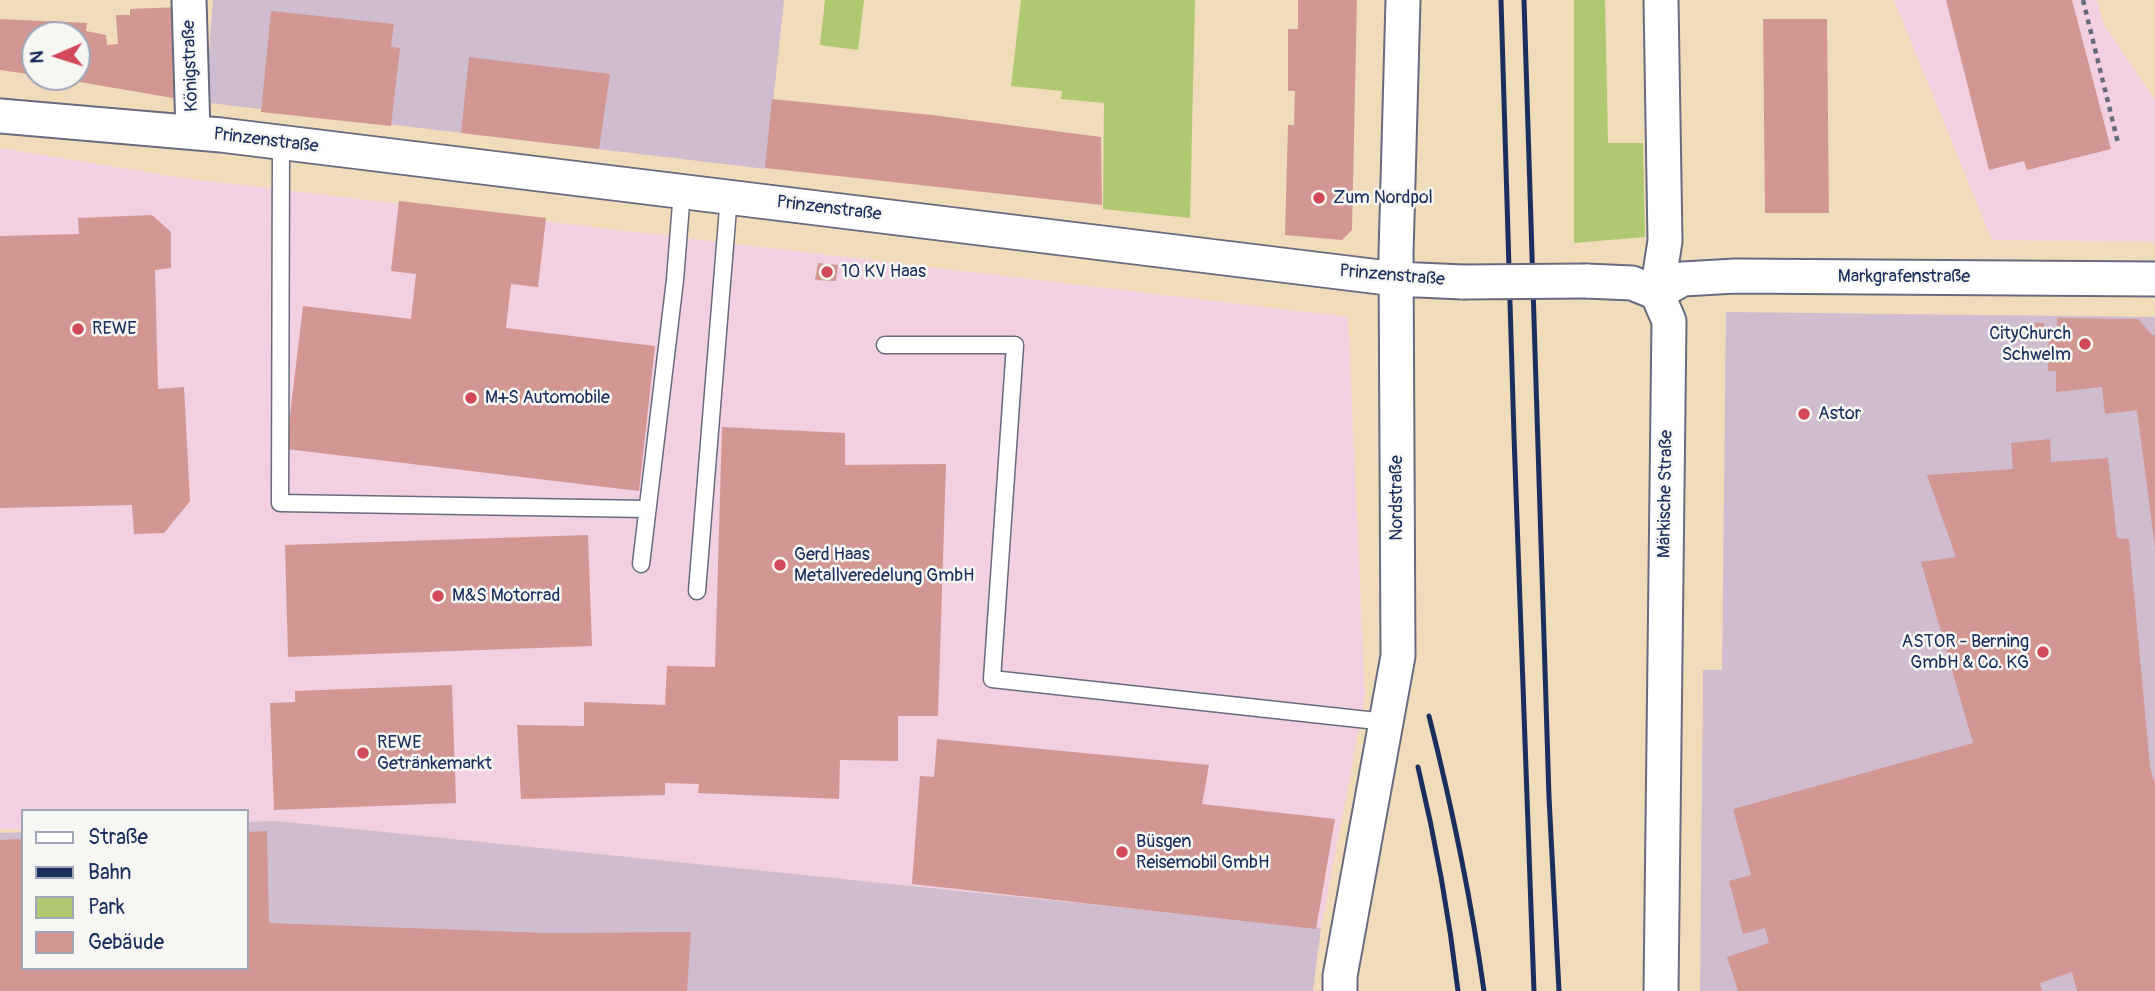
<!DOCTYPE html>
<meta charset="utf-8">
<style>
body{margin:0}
#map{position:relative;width:2155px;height:991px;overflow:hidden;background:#f0dcba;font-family:Pangolin,sans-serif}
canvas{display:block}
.legend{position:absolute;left:21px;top:809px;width:228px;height:161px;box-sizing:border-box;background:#f6f6f2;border:2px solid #9ea6b7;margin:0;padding:9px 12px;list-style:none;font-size:21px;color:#1b2f5e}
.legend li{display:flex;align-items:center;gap:14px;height:35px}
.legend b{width:35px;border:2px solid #9ea6b7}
.north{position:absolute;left:21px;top:21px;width:70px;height:70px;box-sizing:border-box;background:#f6f6f2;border:2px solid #9ea6b7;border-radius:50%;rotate:267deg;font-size:19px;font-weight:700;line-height:28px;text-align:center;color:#1b2f5e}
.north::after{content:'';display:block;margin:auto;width:24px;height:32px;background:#d1495b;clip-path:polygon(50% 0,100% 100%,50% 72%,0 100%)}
</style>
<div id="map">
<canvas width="2155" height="991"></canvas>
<ul class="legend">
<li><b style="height:9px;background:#fff"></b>Straße</li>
<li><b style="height:9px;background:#1b2f5e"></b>Bahn</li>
<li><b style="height:19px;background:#aec96f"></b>Park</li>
<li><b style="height:19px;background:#d29793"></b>Gebäude</li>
</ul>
<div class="north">N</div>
</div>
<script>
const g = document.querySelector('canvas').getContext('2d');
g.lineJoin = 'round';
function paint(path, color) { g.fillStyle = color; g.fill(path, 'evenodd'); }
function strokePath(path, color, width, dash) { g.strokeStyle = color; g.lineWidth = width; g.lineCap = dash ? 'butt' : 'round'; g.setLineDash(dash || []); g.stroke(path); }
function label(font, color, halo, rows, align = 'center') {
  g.font = font + ' Pangolin,sans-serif'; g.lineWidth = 5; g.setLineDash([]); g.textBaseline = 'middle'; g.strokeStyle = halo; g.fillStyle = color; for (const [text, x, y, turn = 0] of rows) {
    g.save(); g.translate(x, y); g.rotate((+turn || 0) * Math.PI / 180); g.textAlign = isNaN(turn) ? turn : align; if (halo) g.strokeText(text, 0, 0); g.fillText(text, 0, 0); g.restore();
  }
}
paint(new Path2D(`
 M1894 0H2097L2103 23 2155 100V242L1992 240Z
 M0 148 182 178 1348 317 1365 696 1321 928 277 821 247 822V811H23V829H0Z`), '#f2cfe1');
paint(new Path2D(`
 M213 0H784L766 169 193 101 207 78Z
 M1726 312 2155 317V991H1700L1703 670H1722Z
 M277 821 1321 928 1313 991H0V833L23 832V968H247V822Z`), '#cfbdcf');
paint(new Path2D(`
 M825 0H864L858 50 820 45Z
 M1021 0H1195L1190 218 1103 209 1104 103 1061 99 1062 91 1011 86Z
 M1574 0H1605L1608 143H1643L1645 237 1574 243Z`), '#aec96f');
paint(new Path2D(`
 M1298 0H1357L1352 230 1342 240 1285 235 1288 125H1294L1295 91H1288V29H1298Z
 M1946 0H2072L2111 149 2027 170 2024 161 1989 170Z
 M180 7 183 87 173 98 56 78 77 77V35H35V75L0 70V19L87 23 86 31 106 35 107 45 118 44 116 15H130V9Z
 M271 11 394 24 391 47 400 48 391 126 261 112Z
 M1763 19H1827L1829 213H1765Z
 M469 57 610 74 599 149 461 133Z
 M772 99 932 115 1101 137 1102 205 765 168Z
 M399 201 546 218 538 287 511 284 506 328 655 346 639 491 286 449 303 306 411 319 416 274 391 271Z
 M152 215 171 232V268L155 270 158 389 184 387 190 501 164 533 134 534 132 505 0 508V236L79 234 78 218Z
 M818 263 838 265 836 281 815 280Z
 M2057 318 2138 319 2152 335H2155V548L2137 410 2105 414 2102 387 2056 392V371H2048L2049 331H2057Z
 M2035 323H2044L2045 340 2036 341Z
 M722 427 845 433V465L946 464 938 716H898V761L840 760 839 799 698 793 699 784 665 783V795L521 799 517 725 584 726V702L665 705 667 666 715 667Z
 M2050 439 2051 462 2108 458 2117 538 2129 539 2150 767 2155 784V991H2077L2072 972 2040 983 2042 991H1738L1727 957 1769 943 1765 928 1743 934 1729 881 1751 875 1733 809 1973 743 1921 562 1956 557 1927 475 2013 469 2011 443Z
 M588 535 592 646 288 657 285 545Z
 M452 685 456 803 274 810 270 703 295 702V691Z
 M937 739 1209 765 1202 804 1335 819 1316 929 912 884 920 776 934 777Z
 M267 831 269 923 548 933 691 932 687 991H0V840L23 839V968H247V832Z`), '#d29793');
const service = new Path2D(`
 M281 143 280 503 647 509
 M885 345H1015L992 679 1386 722
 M641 564 675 280 682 191
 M697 591 729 196`);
const minor = new Path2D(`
 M189 0 193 132
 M0 116 221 135 1396 279 1463 282
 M1586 281 1632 283 1657 293
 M1657 293 1683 279 1735 276 2155 279
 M1340 991V976L1398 656 1396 254 1403 0
 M1661 991 1669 321 1657 293 1665 241 1661 0`);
strokePath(service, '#666c7e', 19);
strokePath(minor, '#666c7e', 37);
strokePath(new Path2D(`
 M2083 0 2118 143`), '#666c7e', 4.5, [5, 5]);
strokePath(service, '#fff', 16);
strokePath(minor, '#fff', 33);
strokePath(new Path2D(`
 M1501 0 1514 436 1534 991
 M1524 0 1549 797 1559 991
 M1429 716C1452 807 1471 898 1484 991
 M1418 767C1436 842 1449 915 1458 991`), '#1b2f5e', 5);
const minorBridge = new Path2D(`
 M1463 282 1586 281`);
strokePath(minorBridge, '#666c7e', 37, []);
strokePath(minorBridge, '#fff', 33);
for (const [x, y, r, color] of [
 [1319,198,7,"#d1495b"],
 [827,272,7,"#d1495b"],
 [78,329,7,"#d1495b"],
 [2085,344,7,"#d1495b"],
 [471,398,7,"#d1495b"],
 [1804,414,7,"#d1495b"],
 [780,565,7,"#d1495b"],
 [438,596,7,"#d1495b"],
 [2043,652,7,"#d1495b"],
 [363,753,7,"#d1495b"],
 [1122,852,7,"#d1495b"]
]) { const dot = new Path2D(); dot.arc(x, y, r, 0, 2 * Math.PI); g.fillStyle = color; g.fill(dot); strokePath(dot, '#f6f6f2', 2.5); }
label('18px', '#1b2f5e', '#f6f6f2', [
 ["Königstraße",191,66,-92],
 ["Prinzenstraße",266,141,7],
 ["Prinzenstraße",829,209,7],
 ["Prinzenstraße",1392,276,5],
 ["Markgrafenstraße",1904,277],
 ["Märkische Straße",1666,494,-89],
 ["Nordstraße",1397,498,-90]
]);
label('18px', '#1b2f5e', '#f6f6f2', [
 ["Zum Nordpol",1333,198],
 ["10 KV Haas",841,272],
 ["REWE",92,329],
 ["CityChurch",2071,334,"right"],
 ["Schwelm",2071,355,"right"],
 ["M+S Automobile",485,398],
 ["Astor",1818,414],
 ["Gerd Haas",794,555],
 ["Metallveredelung GmbH",794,576],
 ["M&S Motorrad",452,596],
 ["ASTOR - Berning",2029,642,"right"],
 ["GmbH & Co. KG",2029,663,"right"],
 ["REWE",377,743],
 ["Getränkemarkt",377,764],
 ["Büsgen",1136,842],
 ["Reisemobil GmbH",1136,863]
], 'left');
</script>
